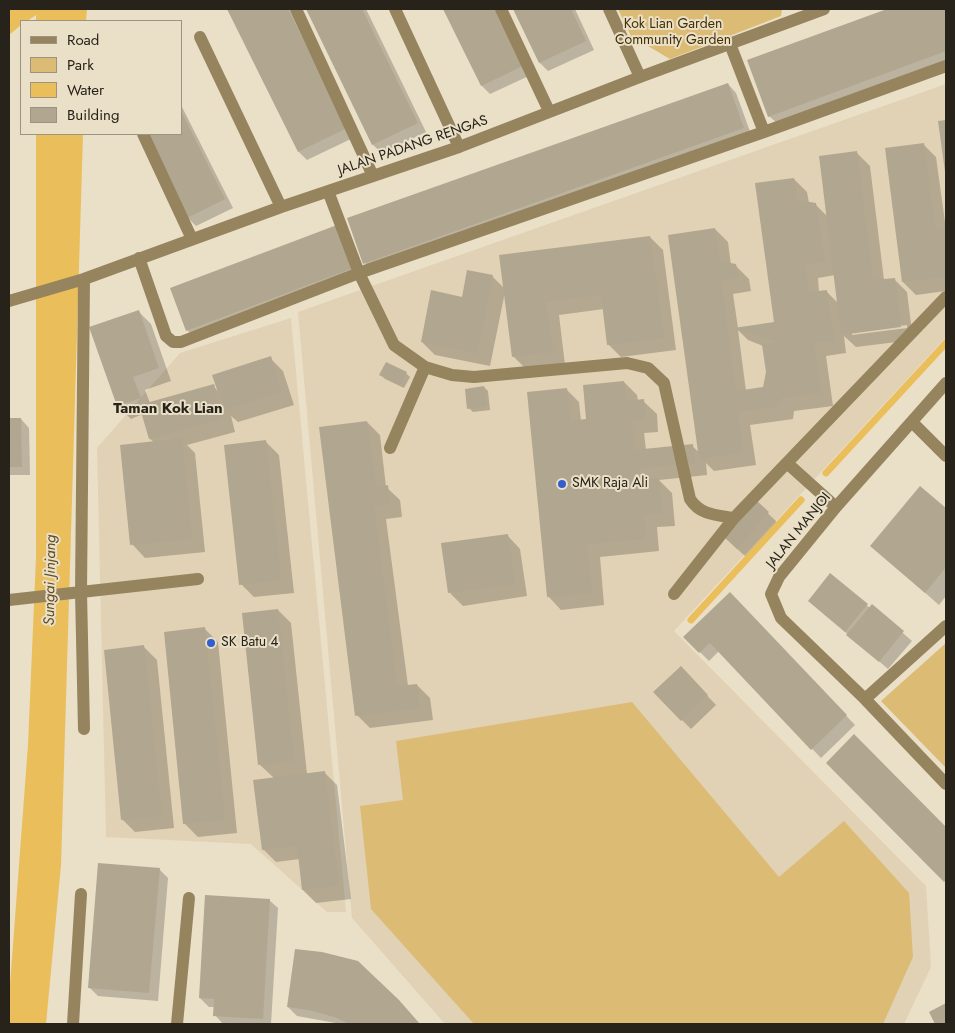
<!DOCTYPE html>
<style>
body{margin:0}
#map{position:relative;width:955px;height:1033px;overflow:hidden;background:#eadfc7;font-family:Jost,sans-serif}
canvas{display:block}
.frame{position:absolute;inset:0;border:10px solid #27231a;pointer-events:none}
.legend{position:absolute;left:20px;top:20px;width:162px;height:115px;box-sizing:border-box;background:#eadfc7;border:1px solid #9c9482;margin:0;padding:6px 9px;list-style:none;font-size:15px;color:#27231a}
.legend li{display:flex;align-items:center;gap:10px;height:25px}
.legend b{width:25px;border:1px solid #9c9482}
</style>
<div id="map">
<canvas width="955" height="1033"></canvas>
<div class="frame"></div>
<ul class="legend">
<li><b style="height:6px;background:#96845e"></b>Road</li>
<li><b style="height:14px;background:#dcbb74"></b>Park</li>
<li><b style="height:14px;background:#eabe5b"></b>Water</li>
<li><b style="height:14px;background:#b1a690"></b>Building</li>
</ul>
</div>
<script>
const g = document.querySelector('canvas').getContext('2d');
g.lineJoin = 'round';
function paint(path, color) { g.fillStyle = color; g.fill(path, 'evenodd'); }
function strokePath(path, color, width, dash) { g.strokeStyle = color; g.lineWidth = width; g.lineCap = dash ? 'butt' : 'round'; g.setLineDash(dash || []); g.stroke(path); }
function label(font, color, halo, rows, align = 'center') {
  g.font = font + ' Jost,sans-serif'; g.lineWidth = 4; g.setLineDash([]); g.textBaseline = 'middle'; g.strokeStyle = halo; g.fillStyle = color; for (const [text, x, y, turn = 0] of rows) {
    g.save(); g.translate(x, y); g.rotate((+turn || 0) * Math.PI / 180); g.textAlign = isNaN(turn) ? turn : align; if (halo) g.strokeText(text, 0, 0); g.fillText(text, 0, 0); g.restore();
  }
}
paint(new Path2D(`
 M946 84V337L674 631 926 886 931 967 904 1024H445L352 918 298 312Z
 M291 318 346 912H327L251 844 106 837 97 448 180 353Z`), '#e1d2b5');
paint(new Path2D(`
 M618 9H782L781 16 670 59 631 36Z
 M946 643V768L881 701Z
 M632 702 779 877 844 821 909 893 913 957 883 1024H474L371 909 360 806 403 800 396 741Z`), '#dcbb74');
paint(new Path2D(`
 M9 9H87L86 21H36V15L27 21H21V25L9 35Z
 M36 134H83L61 865 46 1024H9V998L28 745 36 557Z`), '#eabe5b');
paint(new Path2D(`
 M229 9H292L355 137 307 160 299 152Z
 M307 9H366L426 132 382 153 373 145Z
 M445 9H501L533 74 490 94 482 86Z
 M515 9H575L594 50 548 71 540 63Z
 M890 9H946V62L778 124 769 116 749 61Z
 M728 84 736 93 752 137 373 272 365 263Z
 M181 105 233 208 196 226 188 218 146 134H181Z
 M923 144 936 157 946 229V291L916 295 903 282Z
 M857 153 870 166 884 280 894 279 907 292 913 340 856 347 844 336 846 353 826 356 833 406 794 411 793 419 750 425 756 465 714 471 706 463 707 475 659 480 672 493 675 526 657 527 659 551 600 557 604 605 561 610 548 596 566 389 579 402 581 421 588 420 624 382 637 395 638 401H643L657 414 658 432 644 433 646 450 692 446 700 453 715 229 728 242 731 265 736 266 749 279 751 291 733 294 738 328 775 323 794 179 807 192 809 203 816 205 827 216ZM835 275 838 303 826 291 819 292 818 278ZM907 325V328L852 335V332ZM738 330 748 340 763 346 767 372 764 388 746 391Z
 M337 226 361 276 196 339 188 331 172 289Z
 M650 237 663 250 676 350 621 357 608 344 604 309 559 315 565 365 527 370 514 357 505 292 490 366 435 355 422 342 463 298 492 276 505 289Z
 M138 311 151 324 171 381 145 390 150 403 213 386 219 392 270 358 283 371 294 405 238 422 231 416 235 432 187 445 195 453 205 552 145 558 132 544 154 442 150 439 143 414 131 419 118 406Z
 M406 373 410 377 404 388 385 379 381 375Z
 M484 387 488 391 490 410 473 412 469 408Z
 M9 419H21L29 428 30 475H9Z
 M367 422 380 435 386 487 400 500 402 517 386 519 408 686 417 685 430 698 433 720 370 728 357 715Z
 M266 442 279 455 294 593 254 597 241 584Z
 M920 488 946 509V596L939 605 872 546Z
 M756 502 777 522 746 557 734 546Z
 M507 535 520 549 527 596 463 606 450 593Z
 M830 575 870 608 872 606 912 641 888 669 809 601Z
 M738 602 855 725 821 758 719 651 709 661 685 637Z
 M278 610 291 623 307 774 324 772 337 785 351 899 316 903 303 890 300 859 276 862 263 849 274 778 260 765Z
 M205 629 218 642 237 833 198 837 185 824 165 633Z
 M144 647 157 660 174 828 135 832 122 819Z
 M681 668 716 705 691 729 655 693Z
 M854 735 946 828V882L827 763Z
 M159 869 168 878 158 1001 98 996 89 987Z
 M269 900 278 908 271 1024H223L215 1015V1007H209L200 998Z
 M288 1007 407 1011 419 1024H341L297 1016Z`), '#0003');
strokePath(new Path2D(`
 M826 473 946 343
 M691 620 801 500`), '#eabe5b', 7);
paint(new Path2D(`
 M227 9H288L347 128 298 152Z
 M306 9H362L418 123 372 145Z
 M443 9H498L525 65 481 86Z
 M513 9H571L586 41 539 63Z
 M887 9H946V51L768 117 747 60Z
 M728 83 744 128 363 264 347 218Z
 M181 111 225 199 187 218 145 134H181Z
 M946 120V172H945L938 121Z
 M924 143 935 229 946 228V276L902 282 885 148Z
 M857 151 873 280 895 278 901 327 841 335 819 156Z
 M794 178 797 200 816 203 825 262 805 265 809 292 827 290 834 341 814 343 821 393 781 398 780 406 738 412 743 452 699 459 668 235 715 228 720 261 736 264 739 278 721 281 736 391 763 387 766 372 762 345 777 342 734 328 774 322 755 183Z
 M337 225 353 268 186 331 170 288Z
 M650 236 664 338 607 345 601 295 546 302 553 352 512 357 499 255Z
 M467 270 493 275 477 354 421 342 431 290 462 297Z
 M139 310 159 368 133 377 141 398 117 406 89 327Z
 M271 356 282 392 224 410 212 375Z
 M386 362 407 372 400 385 379 375Z
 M624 381 626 401 644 399 646 419 632 421 634 450 693 444 695 463 640 468 641 480 659 478 662 513 644 515 646 539 587 544 592 593 547 597 527 392 567 388 570 421 586 419 583 385Z
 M214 384 223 419 149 439 139 405Z
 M484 386 487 406 467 409 465 389Z
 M9 418H21L22 467H9Z
 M367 421 376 487 388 485 390 504 374 506 397 686 417 684 420 708 355 716 319 427Z
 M182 438 192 539 130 545 120 445Z
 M266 440 281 580 239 585 224 445Z
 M920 486 946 508V567L925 593 870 546Z
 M756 500 769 512 737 549 724 537Z
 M508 534 515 584 448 593 441 543Z
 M830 573 868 604 845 632 808 601Z
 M730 592 847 715 811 750 710 643 699 653 683 637Z
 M872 604 904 631 879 662 846 635Z
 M278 609 294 761 258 765 242 613Z
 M205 627 225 820 183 824 164 632Z
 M144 645 162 816 121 820 104 650Z
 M681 666 708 695 681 721 653 692Z
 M854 734 946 827V880L944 882 826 763Z
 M325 771 339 886 302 890 297 846 262 850 253 780Z
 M98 863 160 868 149 993 88 988Z
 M205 895 270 899 263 1019 213 1016 214 999 199 998Z
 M295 949 322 952 358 961 399 1000 420 1024H349L337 1018 313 1011 287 1007Z
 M946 1003V1024H935L929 1012Z`), '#b1a690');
strokePath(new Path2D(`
 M296 9 373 176
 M395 9 459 147
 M501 9 549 111
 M609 9 640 77
 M200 37 281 207
 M730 44 764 132
 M143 134 192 239
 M328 191 359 273 394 345 425 367 452 375 474 377 627 363 648 368 664 383 690 499C700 515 716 515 734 518L946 297
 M139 258 166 336 173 342H181L359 273 764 132 946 66
 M84 279 81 592 84 729
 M9 301 84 279 281 207 459 147 640 77 824 9
 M946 383 836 507 779 577 771 594 781 618 865 699 946 784
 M912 422 946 456
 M390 448 425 367
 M787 463 836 507
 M674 594 734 518
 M9 600 198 579
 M865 699 946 626
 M73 1024 81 894
 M177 1024 189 898`), '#96845e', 12);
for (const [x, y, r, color] of [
 [562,484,5,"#345dcd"],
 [211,643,5,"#345dcd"]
]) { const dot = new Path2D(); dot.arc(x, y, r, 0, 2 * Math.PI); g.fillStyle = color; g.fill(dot); strokePath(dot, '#eadfc7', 2); }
label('14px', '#412f03', '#eadfc7', [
 ["Kok Lian Garden",673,25],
 ["Community Garden",673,41]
]);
label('14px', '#27231a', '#eadfc7', [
 ["JALAN PADANG RENGAS",413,146,-19],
 ["JALAN MANJOI",799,531,-51]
]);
label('14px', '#27231a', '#eadfc7', [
 ["SMK Raja Ali",572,484],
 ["SK Batu 4",221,643]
], 'left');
label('bold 15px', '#27231a', '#eadfc7', [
 ["Taman Kok Lian",168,409]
]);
label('italic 15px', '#604e25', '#eadfc7', [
 ["Sungai Jinjang",51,580,-89]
]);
</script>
